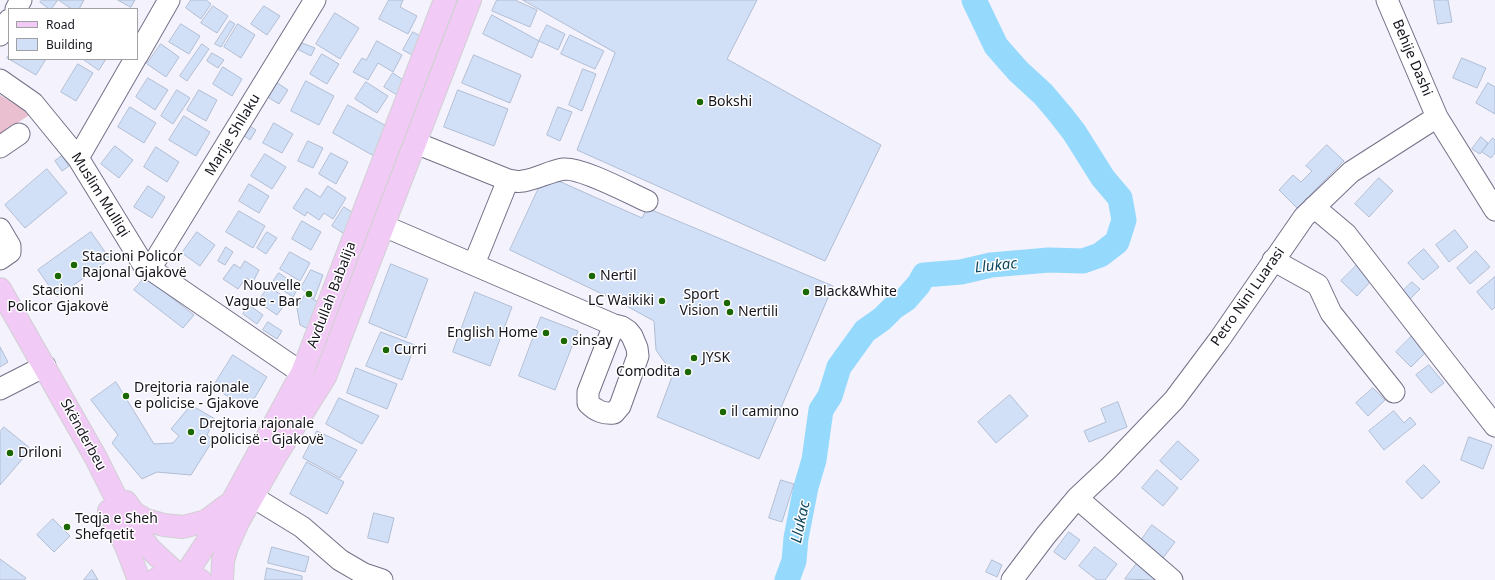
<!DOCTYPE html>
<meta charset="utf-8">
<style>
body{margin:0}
#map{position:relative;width:1495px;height:580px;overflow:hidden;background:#f4f3fd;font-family:"Noto Sans",sans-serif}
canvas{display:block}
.legend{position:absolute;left:8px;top:8px;width:130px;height:52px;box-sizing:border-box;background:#fff;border:1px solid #a1a1a5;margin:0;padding:5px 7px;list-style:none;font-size:12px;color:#15141d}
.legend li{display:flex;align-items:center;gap:8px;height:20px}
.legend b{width:20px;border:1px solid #a1a1a5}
</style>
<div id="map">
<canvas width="1495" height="580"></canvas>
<ul class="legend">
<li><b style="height:5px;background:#f1caf5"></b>Road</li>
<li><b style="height:11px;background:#d2e0f7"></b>Building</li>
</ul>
</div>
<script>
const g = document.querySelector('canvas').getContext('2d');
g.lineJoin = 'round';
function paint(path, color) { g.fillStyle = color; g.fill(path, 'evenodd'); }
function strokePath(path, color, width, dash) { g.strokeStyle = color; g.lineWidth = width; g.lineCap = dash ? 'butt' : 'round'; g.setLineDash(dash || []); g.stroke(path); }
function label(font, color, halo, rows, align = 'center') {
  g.font = font + ' "Noto Sans",sans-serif'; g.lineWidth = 3; g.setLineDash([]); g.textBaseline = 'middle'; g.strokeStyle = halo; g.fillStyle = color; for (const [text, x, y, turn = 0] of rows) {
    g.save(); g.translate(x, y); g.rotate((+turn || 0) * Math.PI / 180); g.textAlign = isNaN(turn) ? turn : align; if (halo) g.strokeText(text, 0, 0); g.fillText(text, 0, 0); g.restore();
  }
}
paint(new Path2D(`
 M0 95 31 114 0 134Z`), '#eac0d0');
strokePath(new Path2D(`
 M787 580 794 561 796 538 806 487 814 460 821 410 830 396 839 367 865 331 882 319 894 307 906 299 919 284 924 275 961 272 991 265 1049 260 1083 261 1100 255 1117 242 1124 220 1120 198 1103 178 1074 132 1060 114 1043 94 1018 71 996 46 974 0`), '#95d9fc', 25);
const building = new Path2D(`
 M42 0H58L51 9H49L40 2Z
 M59 0H84L79 9H72Z
 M118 0H135L131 7Z
 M191 0H206L211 4 201 19 186 8Z
 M389 0H403L400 7 417 16 408 34 379 19Z
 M497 0H515L537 10 530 27 492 11Z
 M523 0H757L727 59 881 145 825 261 577 150 615 53Z
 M1434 0H1448L1452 22 1438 24Z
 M213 6 228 16 217 33 201 23Z
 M264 6 280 16 267 35 251 24Z
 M335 13 359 28 340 59 316 44Z
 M492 15 539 41 532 58 483 34Z
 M230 21 235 24 221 47 215 44Z
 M181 24 200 36 189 54 169 42Z
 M238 24 255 35 241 58 224 47Z
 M547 25 565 34 558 50 539 41Z
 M413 32 424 38 414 56 403 50Z
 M570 35 604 51 595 69 561 54Z
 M377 41 402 55 393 72 378 63 368 80 353 72 362 58 366 60Z
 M302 43 315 48 311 56 299 50Z
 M161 44 179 57 166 77 147 64Z
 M202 44 209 49 187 81 180 76Z
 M212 53 224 60 218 68 207 61Z
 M322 54 339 64 327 84 310 74Z
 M9 55V59H46L36 75 7 58Z
 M474 55 521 75 510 103 462 83Z
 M1462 58 1486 68 1477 88 1453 78Z
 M83 59H106L99 70Z
 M78 64 93 73 76 101 61 92Z
 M223 67 242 79 232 96 213 84Z
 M583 69 596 74 582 111 569 105Z
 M393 73 406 82 397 95 384 87Z
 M148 78 168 90 155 110 136 97Z
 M306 81 334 96 319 125 291 111Z
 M276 82 288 90 279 104 266 96Z
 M366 82 388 96 377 113 355 99Z
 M1488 83 1495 87V114L1476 103Z
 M177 90 190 98 173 124 161 116Z
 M199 90 217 100 206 121 187 110Z
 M458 90 508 109 494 146 444 127Z
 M348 105 390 128 374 156 333 133Z
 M130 107 156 123 144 143 118 127Z
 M558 107 572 112 560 141 547 135Z
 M184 116 210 132 196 156 169 140Z
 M245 123 256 130 250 140 239 132Z
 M274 123 293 134 282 153 263 143Z
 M1481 137 1488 143 1480 154 1472 149Z
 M1493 138 1495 140V153L1491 158 1482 152Z
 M308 141 323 148 313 168 298 161Z
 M1327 145 1344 161 1297 208 1279 190 1293 175 1301 182 1312 171 1306 166Z
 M115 146 133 160 119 178 101 164Z
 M156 147 179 162 167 182 144 167Z
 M331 153 348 162 336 184 319 174Z
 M265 154 286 167 272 189 251 176Z
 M62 156 69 166 62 171 55 161Z
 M47 169 67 193 25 228 5 205Z
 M545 175 642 218 647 208 833 286 759 459 657 417 673 374 656 350 654 321 621 303 510 250Z
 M1379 178 1393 191 1369 217 1355 204Z
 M249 184 269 196 259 213 239 201Z
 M148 186 165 197 152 218 134 207Z
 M328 186 346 198 333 219 324 213 319 220 307 212 305 216 293 208 306 188 320 197Z
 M344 207 358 216 346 235 332 226Z
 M239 211 265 226 253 248 226 232Z
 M302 221 321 232 311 250 292 239Z
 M1455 230 1468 247 1449 262 1436 245Z
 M91 232 110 259 57 297 38 270Z
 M197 232 215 245 200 266 182 253Z
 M267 232 277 238 266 254 257 248Z
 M226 247 233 252 225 265 218 261Z
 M1424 249 1439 267 1423 280 1408 263Z
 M1476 251 1490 267 1470 284 1457 268Z
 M290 252 310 263 300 281 280 269Z
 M245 261 259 270 253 282 246 278 238 289 223 279 234 264 240 268Z
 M391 264 428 279 406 338 369 323Z
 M1357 265 1372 280 1357 296 1341 281Z
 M311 270 323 275 314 299 301 288Z
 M279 273 299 287 293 297 272 283Z
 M145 277 194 315 183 328 134 290Z
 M1495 277V307L1492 310 1477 292Z
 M1412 282 1420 289 1409 300 1402 292Z
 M269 286 288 300 277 315 258 302Z
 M475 292 512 307 490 366 453 352Z
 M305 295 322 304 308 329 300 325 297 308Z
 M249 305 263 315 257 324 243 314Z
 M541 317 578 331 555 390 519 376Z
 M268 322 282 331 277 339 263 330Z
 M381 332 415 345 402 380 366 366Z
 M1412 336 1427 351 1411 367 1396 352Z
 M0 347 8 362 0 367Z
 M233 355 267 377 248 409 213 387Z
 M1429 365 1444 383 1431 393 1416 375Z
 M356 368 397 384 387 409 347 393Z
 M116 382 154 444 173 443 179 436 171 429 191 405 215 419 207 435 213 440 191 475 157 472 142 479 112 443 118 435 91 400Z
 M1373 388 1385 400 1368 416 1356 403Z
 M1010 395 1028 416 996 443 978 422Z
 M339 398 379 416 362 444 326 424Z
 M1118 402 1127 427 1089 442 1084 431 1106 422 1101 409Z
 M1394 411 1404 423 1410 417 1416 424 1384 450 1369 431Z
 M4 427 31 449 0 485V432Z
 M317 431 357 450 340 478 303 458Z
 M1469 437 1492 445 1483 469 1461 460Z
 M1178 441 1199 460 1181 480 1160 461Z
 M307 462 344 482 327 514 290 494Z
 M1424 465 1440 482 1422 499 1406 482Z
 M1157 470 1178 488 1163 506 1142 488Z
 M781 480 794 484 782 522 769 518Z
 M374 513 394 518 388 543 368 538Z
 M53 519 70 536 54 552 37 535Z
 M1152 525 1175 542 1160 562 1137 546Z
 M1069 532 1080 540 1065 560 1054 552Z
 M272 547 309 557 305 572 268 563Z
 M1095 547 1117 564 1105 580H1097L1079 566Z
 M0 559 26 578 24 580H0Z
 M992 560 1002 565 997 577 986 572Z
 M1138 562 1157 576 1154 580 1125 579Z
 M267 568 302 576V580H265Z
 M92 570 98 580H84Z`);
paint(building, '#d2e0f7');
strokePath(building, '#b0bdd3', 1);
const minor = new Path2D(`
 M1387 0 1437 117 1495 210
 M16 9 21 0
 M0 35 9 20
 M137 56 169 0
 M0 80 33 103 78 158 143 264 302 373
 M416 143 508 180C512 181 518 182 523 181 537 179 550 171 564 169 583 168 629 193 647 201
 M0 147 19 134
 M78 158 135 59
 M1314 207 1346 234 1495 426
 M384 226 614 325 622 327 628 331 632 336 637 348 638 356 620 406 614 413C603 414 596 411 588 403V392L614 325
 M0 229 10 246V252L0 259
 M1273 260 1318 285 1331 313 1394 392
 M474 264 508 180
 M150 269 315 0
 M0 389 45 366
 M253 497 302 527 340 560 364 574 382 580
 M1077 498 1172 580
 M1012 580 1046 535 1077 498 1109 468 1174 400 1219 340 1304 217 1351 172 1437 117`);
const major = new Path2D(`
 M0 289 96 458 114 494 130 521 149 548 176 573
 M126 502 134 513 146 520 164 525 183 527 206 521 226 506
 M109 511 126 546 139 580
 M186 574 207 542 232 502 302 373 445 0
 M155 580C169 571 186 571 200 580
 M222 580 223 561 227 547 238 522 275 457 325 377 470 0`);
strokePath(minor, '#747087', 23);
strokePath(major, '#d0d0d2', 24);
strokePath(minor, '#fff', 21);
strokePath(major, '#f1caf5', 22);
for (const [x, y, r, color] of [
 [700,102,4,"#1b6703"],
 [74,265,4,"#1b6703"],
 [58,276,4,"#1b6703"],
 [592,276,4,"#1b6703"],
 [806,292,4,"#1b6703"],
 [309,294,4,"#1b6703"],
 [662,301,4,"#1b6703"],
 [727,303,4,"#1b6703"],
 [730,312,4,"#1b6703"],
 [546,333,4,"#1b6703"],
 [564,341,4,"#1b6703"],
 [386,350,4,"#1b6703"],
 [694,358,4,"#1b6703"],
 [688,372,4,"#1b6703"],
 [126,396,4,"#1b6703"],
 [723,412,4,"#1b6703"],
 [191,432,4,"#1b6703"],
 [10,453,4,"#1b6703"],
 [67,527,4,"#1b6703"]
]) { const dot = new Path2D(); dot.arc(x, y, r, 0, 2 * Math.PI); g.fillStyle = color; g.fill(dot); strokePath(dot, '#fff', 1.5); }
label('14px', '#15141d', '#fff', [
 ["Behije Dashi",1412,58,67],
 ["Marije Shllaku",233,135,-59],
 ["Muslim Mulliqi",100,195,58],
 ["Avdullah Babalija",332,295,-69],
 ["Petro Nini Luarasi",1248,297,-55],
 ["Skënderbeu",83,435,61]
]);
label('14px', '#15141d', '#fff', [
 ["Bokshi",708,102],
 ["Stacioni Policor",82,257],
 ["Rajonal Gjakovë",82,273],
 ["Nertil",600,276],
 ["Nouvelle",301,286,"right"],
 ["Vague - Bar",301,302,"right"],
 ["Stacioni",58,291,"center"],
 ["Policor Gjakovë",58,307,"center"],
 ["Black&White",814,292],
 ["Sport",719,295,"right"],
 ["Vision",719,311,"right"],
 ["LC Waikiki",654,301,"right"],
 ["Nertili",738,312],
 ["English Home",538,333,"right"],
 ["sinsay",572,341],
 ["Curri",394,350],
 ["JYSK",702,358],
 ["Comodita",680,372,"right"],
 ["Drejtoria rajonale",134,388],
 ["e policise - Gjakove",134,404],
 ["il caminno",731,412],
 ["Drejtoria rajonale",199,424],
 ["e policisë - Gjakovë",199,440],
 ["Driloni",18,453],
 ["Teqja e Sheh",75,519],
 ["Shefqetit",75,535]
], 'left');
label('italic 15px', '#0e465e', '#fff', [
 ["Llukac",996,266,-6],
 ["Llukac",801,522,-78]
]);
</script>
